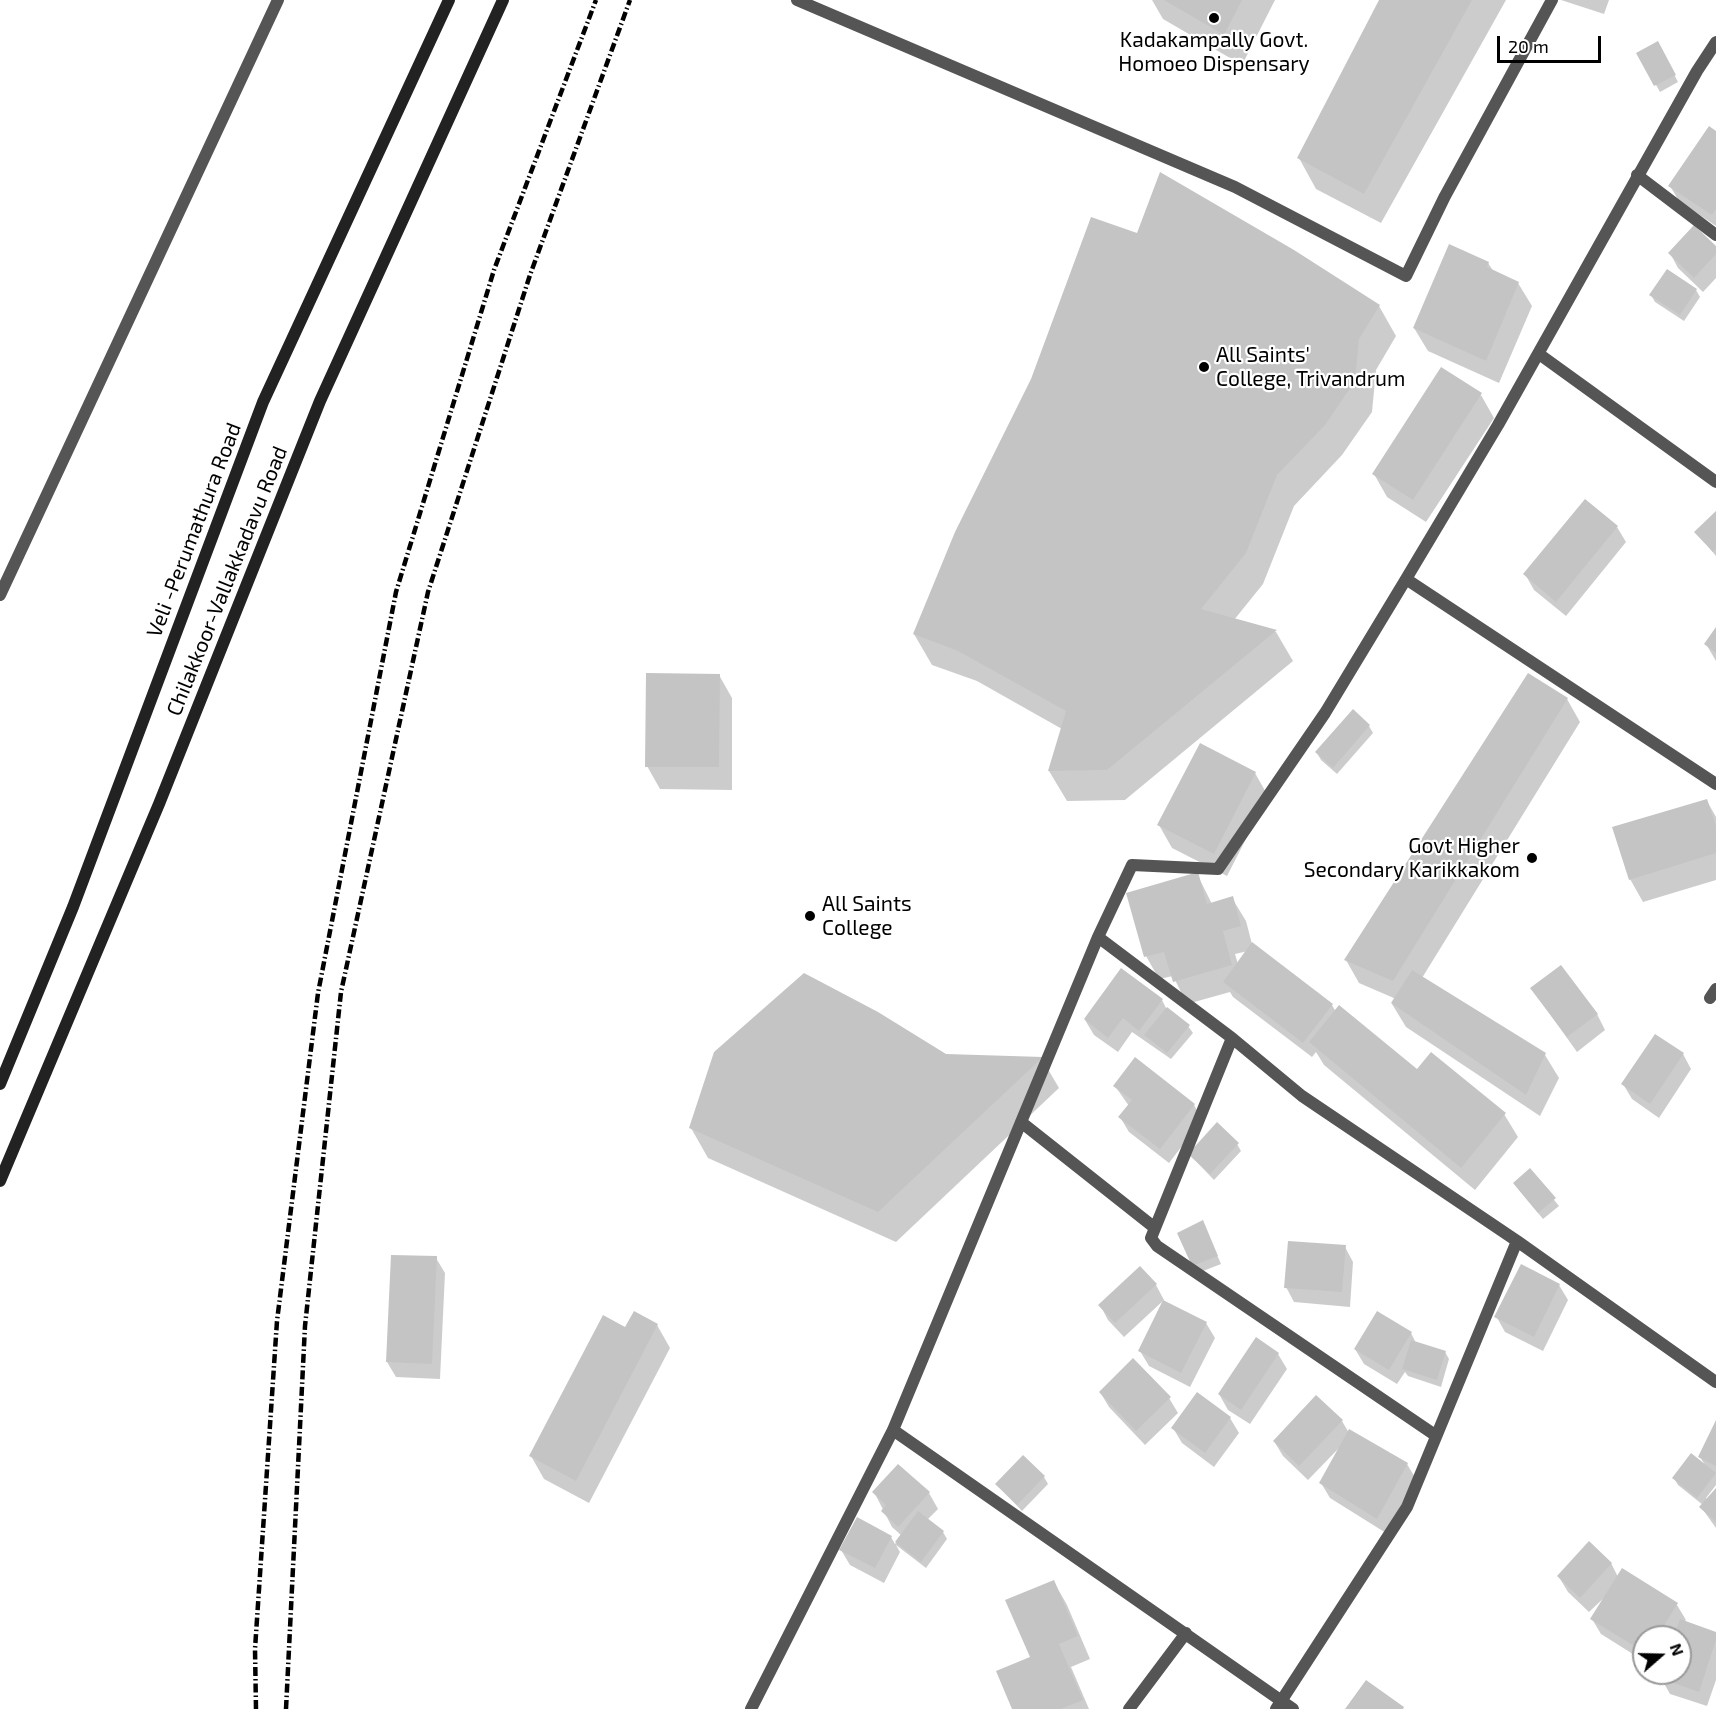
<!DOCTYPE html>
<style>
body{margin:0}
#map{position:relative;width:1716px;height:1709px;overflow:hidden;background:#fff;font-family:"Exo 2",sans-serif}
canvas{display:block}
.north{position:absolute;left:1632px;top:1625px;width:60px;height:60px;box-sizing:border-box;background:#fff;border:2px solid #999;border-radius:50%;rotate:70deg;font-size:16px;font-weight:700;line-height:24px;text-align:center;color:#000}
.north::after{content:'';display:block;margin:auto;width:21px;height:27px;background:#000;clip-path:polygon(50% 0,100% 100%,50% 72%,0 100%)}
.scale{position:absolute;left:1497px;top:36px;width:104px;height:27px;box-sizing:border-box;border:3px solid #000;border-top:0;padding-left:8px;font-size:18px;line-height:21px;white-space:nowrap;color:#000;-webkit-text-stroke:4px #fff;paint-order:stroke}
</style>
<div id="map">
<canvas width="1716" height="1709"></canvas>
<div class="north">N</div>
<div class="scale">20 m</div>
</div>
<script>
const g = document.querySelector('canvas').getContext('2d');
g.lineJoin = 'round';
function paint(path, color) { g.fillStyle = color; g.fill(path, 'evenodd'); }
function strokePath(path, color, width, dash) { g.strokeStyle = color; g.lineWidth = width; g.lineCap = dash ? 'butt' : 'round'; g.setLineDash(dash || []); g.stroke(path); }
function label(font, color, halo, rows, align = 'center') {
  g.font = font + ' "Exo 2",sans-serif'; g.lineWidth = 4.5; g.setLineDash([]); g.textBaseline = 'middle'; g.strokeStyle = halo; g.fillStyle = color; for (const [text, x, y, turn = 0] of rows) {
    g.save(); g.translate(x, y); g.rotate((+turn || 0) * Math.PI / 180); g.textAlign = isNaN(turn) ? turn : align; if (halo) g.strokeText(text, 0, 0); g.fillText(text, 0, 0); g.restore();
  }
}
paint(new Path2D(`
 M1152 0H1275L1242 65 1163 19Z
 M1380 0H1506L1381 223 1316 189 1299 158Z
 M1561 0H1609L1604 14Z
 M1658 43 1678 82 1660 92 1638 53Z
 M1716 133V226L1679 201 1670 186Z
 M1137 235 1379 306 1396 336 1376 370 1372 412 1342 455 1294 506 1263 584 1234 620 1276 632 1293 661 1125 800 1067 801 1049 771 1062 729 977 681 932 665 914 634Z
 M1716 248V278L1703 292 1678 268 1670 253Z
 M1488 263 1494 272 1518 283 1532 306 1499 383 1428 351 1414 328Z
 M1696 290 1700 297 1684 321 1655 302 1651 295Z
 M1481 395 1494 418 1426 522 1387 497 1374 474Z
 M1716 513V556L1696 532Z
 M1617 527 1626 542 1566 616 1534 590 1525 574Z
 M1716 629V661L1706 644Z
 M719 675 732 698V790L660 789 647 766Z
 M1567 699 1580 722 1422 978 1545 1055 1559 1078 1540 1116 1406 1027 1392 1004 1396 999 1359 983 1346 960Z
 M1369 726 1373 733 1337 774 1321 760 1317 753Z
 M1255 773 1268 796 1227 876 1172 848 1159 825Z
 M1707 801 1716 817V880L1643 902 1630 879Z
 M1197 874 1212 904 1232 898 1246 921 1252 944 1332 1005 1336 1012 1417 1071 1504 1114 1518 1137 1475 1190 1324 1065 1316 1052 1312 1057 1233 997 1230 992 1187 1004 1173 976 1159 979 1146 956ZM1248 951 1238 964 1235 954Z
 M1532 989 1597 1014 1605 1030 1577 1052Z
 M1162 1000 1167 1010 1188 1026 1193 1033 1171 1059 1132 1032 1118 1052 1094 1035 1085 1020Z
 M1683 1054 1691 1069 1659 1118 1632 1099 1623 1084Z
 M946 1056 1042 1059 1059 1088 896 1242 708 1158 691 1128Z
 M1115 1086 1194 1105 1202 1120 1169 1163 1129 1132 1120 1117 1129 1106Z
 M1237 1144 1241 1151 1214 1180 1189 1154Z
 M1530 1170 1559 1206 1543 1219 1519 1190Z
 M1206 1229 1221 1264 1198 1273 1193 1266Z
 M1345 1247 1353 1262 1350 1307 1294 1302 1286 1287Z
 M436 1258 445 1273 440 1379 396 1377 387 1362Z
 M1140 1268 1156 1285 1164 1300 1124 1337 1108 1320 1100 1305Z
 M1559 1285 1568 1300 1543 1351 1505 1332 1496 1316Z
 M1206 1323 1215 1338 1190 1387 1149 1366 1140 1351Z
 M657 1325 670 1348 589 1503 544 1479 531 1456Z
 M1411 1333 1416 1343 1445 1352 1449 1359 1441 1387 1408 1376 1405 1372 1397 1384 1364 1364 1355 1349Z
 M1256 1339 1278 1354 1287 1369 1250 1424 1228 1410 1219 1394Z
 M1100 1392 1169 1398 1178 1413 1145 1445 1109 1407Z
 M1230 1418 1239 1433 1214 1467 1182 1443 1173 1428Z
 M1342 1421 1349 1433 1407 1464 1416 1479 1386 1533 1330 1498 1321 1483 1339 1448 1308 1480 1283 1456 1274 1441Z
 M1716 1423V1485L1706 1498 1708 1500 1716 1491V1528L1701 1507 1703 1505 1678 1485 1674 1478 1705 1465 1700 1457Z
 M898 1466 929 1493 938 1509 927 1520 943 1532 947 1539 926 1568 896 1545 900 1552 884 1583 850 1565 841 1550 891 1537 895 1544 902 1536 892 1527 874 1492Z
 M1044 1477 1048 1484 1022 1511 997 1485Z
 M1611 1563 1618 1577 1622 1570 1677 1605 1686 1620 1684 1622 1716 1634V1680L1707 1706 1670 1694 1661 1678 1663 1673H1680V1637H1644V1661L1601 1634 1592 1619 1607 1595 1589 1612 1568 1592 1559 1577Z
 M1054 1582 1067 1605 1090 1659 1071 1667 1089 1709H1014L1032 1658Z`), '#0003');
paint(new Path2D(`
 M1164 0H1242L1224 35Z
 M1379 0H1472L1364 194 1297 158Z
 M1658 41 1676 75 1654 86 1636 53Z
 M1709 126 1716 131V209L1712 215 1668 186Z
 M1160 172 1294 250 1380 305 1359 339 1355 381 1325 425 1277 475 1246 553 1201 609 1277 630 1107 770 1048 771 1066 711 958 651 913 634 955 532 1031 379 1091 217 1137 233Z
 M1694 225 1716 246V254L1694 278 1668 253Z
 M1449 244 1489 262 1487 267 1519 282 1486 361 1413 328Z
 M1667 269 1697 289 1680 315 1649 295Z
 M1441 367 1482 393 1413 500 1372 474Z
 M1585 499 1618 526 1556 602 1523 574Z
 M1716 511V549L1713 552 1694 532Z
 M1716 627V653L1704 644Z
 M646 673 720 674 719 767H645Z
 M1528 673 1568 698 1393 981 1344 960Z
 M1353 709 1370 725 1333 768 1315 752Z
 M1200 743 1256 772 1214 854 1157 825Z
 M1707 799 1716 826V853L1629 880 1612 827Z
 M1198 872 1207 904 1233 896 1241 926 1223 931 1232 965 1173 982 1164 952 1144 957 1126 893Z
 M1252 942 1333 1004 1303 1043 1223 982Z
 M1561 965 1598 1014 1567 1037 1530 988Z
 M1121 968 1163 999 1139 1031 1123 1018 1108 1038 1084 1019Z
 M1412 970 1546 1053 1526 1095 1391 1003Z
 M804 973 878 1012 946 1054 1043 1057 878 1212 689 1128 714 1052Z
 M1339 1005 1417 1069 1431 1052 1506 1113 1461 1168 1309 1042Z
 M1167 1007 1190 1025 1167 1053 1144 1035Z
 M1655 1034 1684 1053 1650 1104 1621 1084Z
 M1135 1057 1195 1104 1160 1149 1118 1117 1132 1100 1113 1086Z
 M1217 1122 1239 1143 1210 1174 1188 1154Z
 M1530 1168 1556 1198 1538 1213 1513 1183Z
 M1203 1220 1218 1256 1192 1266 1177 1233Z
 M1288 1241 1346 1245 1342 1292 1284 1288Z
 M391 1255 437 1256 432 1364 386 1362Z
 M1521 1264 1560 1284 1534 1337 1494 1317Z
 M1140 1266 1157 1284 1115 1323 1098 1305Z
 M1163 1300 1207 1322 1181 1373 1138 1351Z
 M634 1311 658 1324 576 1481 529 1456 603 1315 625 1327Z
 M1377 1311 1412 1332 1389 1370 1354 1349Z
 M1256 1337 1279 1353 1241 1410 1218 1394Z
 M1411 1340 1446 1351 1437 1380 1402 1369Z
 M1133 1358 1171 1397 1136 1431 1099 1392Z
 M1197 1392 1231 1417 1205 1453 1171 1428Z
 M1316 1395 1343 1420 1299 1466 1273 1441Z
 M1716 1420V1466L1698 1457Z
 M1349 1429 1408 1463 1377 1519 1319 1483Z
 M1691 1453 1716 1473 1697 1498 1672 1478Z
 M1023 1455 1045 1476 1017 1505 995 1484Z
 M898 1464 930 1492 898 1527 881 1511 886 1505 872 1492Z
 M1716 1488V1522L1699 1507Z
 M918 1511 944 1531 921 1562 895 1542Z
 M857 1517 892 1536 875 1568 839 1550Z
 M1589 1541 1612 1563 1580 1598 1557 1576Z
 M1622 1568 1678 1603 1657 1637H1644V1652L1590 1619Z
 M1054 1580 1078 1636 1059 1644 1083 1700 1061 1709H1012L996 1671 1030 1657 1005 1600Z
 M1680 1619 1716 1632V1640L1699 1692 1659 1678 1661 1673H1680V1637H1674Z
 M1366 1680 1404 1707 1403 1709H1345Z`), '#c4c4c4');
strokePath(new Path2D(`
 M797 0 1235 187 1406 276 1445 196 1552 0
 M0 595 278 0`), '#555', 12);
strokePath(new Path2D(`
 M1716 42 1697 71 1498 425 1406 579 1325 713 1218 869 1132 865 1098 937 1232 1038 1302 1096 1517 1241 1716 1382
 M1637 175 1716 235
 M1539 354 1716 482
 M1406 579 1716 784
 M1710 998 1716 989
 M1232 1038 1151 1238 1157 1246 1435 1435
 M1021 1122 1155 1228
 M893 1430 1293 1709
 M751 1709 893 1430 1098 937
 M1129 1709 1186 1633
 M1276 1709 1407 1507 1517 1241`), '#555', 12);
strokePath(new Path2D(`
 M0 1084 73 907 263 402 449 0
 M0 1181 159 804 320 401 503 0`), '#222', 12);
strokePath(new Path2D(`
 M256 1709 255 1649 277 1321 318 993 396 592 494 270 596 0
 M286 1709 305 1326 341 992 428 592 530 275 630 0`), '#000', 4.5, [9, 3, 1.5, 3]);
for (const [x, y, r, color] of [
 [1214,18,6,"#000"],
 [1204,367,6,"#000"],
 [1532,858,6,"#000"],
 [810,916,6,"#000"]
]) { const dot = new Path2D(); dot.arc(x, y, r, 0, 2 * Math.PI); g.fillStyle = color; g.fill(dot); strokePath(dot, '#fff', 2); }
label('21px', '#000', '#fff', [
 ["Kadakampally Govt.",1214,40,"center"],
 ["Homoeo Dispensary",1214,64,"center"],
 ["All Saints'",1216,355],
 ["College, Trivandrum",1216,379],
 ["Govt Higher",1520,846,"right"],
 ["Secondary Karikkakom",1520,870,"right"],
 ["All Saints",822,904],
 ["College",822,928]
], 'left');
label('21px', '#000', '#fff', [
 ["Veli -Perumathura Road",194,530,-69],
 ["Chilakkoor-Vallakkadavu Road",227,581,-68]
]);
</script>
